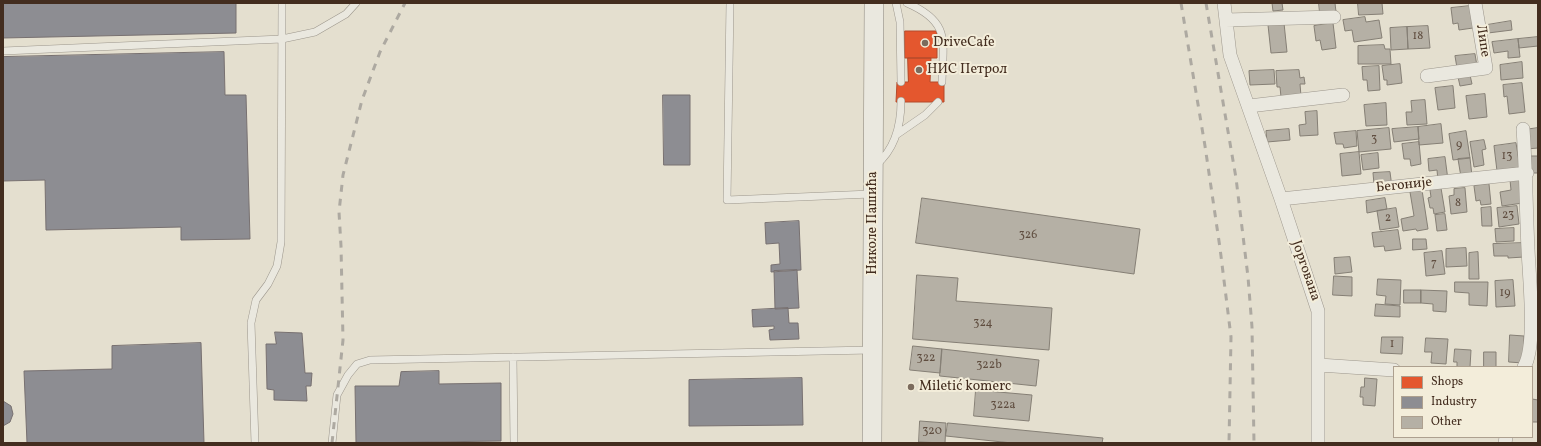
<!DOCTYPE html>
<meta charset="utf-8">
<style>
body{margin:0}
#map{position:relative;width:1541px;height:446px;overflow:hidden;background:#e4dfcf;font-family:Vollkorn,serif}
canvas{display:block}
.frame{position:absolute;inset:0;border:4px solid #432d1f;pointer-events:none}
.legend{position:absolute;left:1393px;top:366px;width:140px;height:72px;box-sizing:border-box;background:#f3edda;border:1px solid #ada08f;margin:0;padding:5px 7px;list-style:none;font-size:12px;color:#432d1f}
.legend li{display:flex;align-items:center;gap:8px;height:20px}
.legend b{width:20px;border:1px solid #ada08f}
</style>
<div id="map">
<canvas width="1541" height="446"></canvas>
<div class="frame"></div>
<ul class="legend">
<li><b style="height:11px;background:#e4572e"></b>Shops</li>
<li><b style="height:11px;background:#8d8d92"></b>Industry</li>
<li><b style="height:11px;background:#b5b0a5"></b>Other</li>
</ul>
</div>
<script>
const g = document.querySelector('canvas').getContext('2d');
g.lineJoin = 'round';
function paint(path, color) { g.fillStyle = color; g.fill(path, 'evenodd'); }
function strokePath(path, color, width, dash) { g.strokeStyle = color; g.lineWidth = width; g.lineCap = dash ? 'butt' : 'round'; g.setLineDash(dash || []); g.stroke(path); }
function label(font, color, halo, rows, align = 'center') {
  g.font = font + ' Vollkorn,serif'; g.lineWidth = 4; g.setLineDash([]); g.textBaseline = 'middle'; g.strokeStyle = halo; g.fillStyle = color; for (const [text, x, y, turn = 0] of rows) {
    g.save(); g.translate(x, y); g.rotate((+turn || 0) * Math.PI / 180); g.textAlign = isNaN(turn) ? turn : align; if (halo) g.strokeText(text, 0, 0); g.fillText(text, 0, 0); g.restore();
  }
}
const shops = new Path2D(`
 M905 31H937V58H905Z
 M908 58H931L930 82H944V102H896L897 82H908Z`);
paint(shops, '#e4572e');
strokePath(shops, '#b44a2a', 1);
const industry = new Path2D(`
 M3 3H236V33L3 38Z
 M224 52 225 95H246L250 239 181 240V227L46 230 45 180 3 181V57Z
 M663 95H690V165H664Z
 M799 221 801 270 771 272V265L780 264 779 243 766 244 765 223Z
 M797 270 799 308 775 309 774 271Z
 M788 308 789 323H798L799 339 770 340 769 330 774 329V326L753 327 752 310Z
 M275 332 302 333 305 373H312L311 386H306L307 401 274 400V390L267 389 266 344H276Z
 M201 343 204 443H27L24 371 112 369V346Z
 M439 371V384L501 383V441L356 443 355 386H399L401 372Z
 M802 378 803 425 689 426V380Z
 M3 401 11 406 13 414 10 422 3 426Z`);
paint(industry, '#8d8d92');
strokePath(industry, '#777070', 1);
const building = new Path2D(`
 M1268 3H1282L1283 10 1273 11 1272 3Z
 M1319 3H1335L1336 12 1320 13Z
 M1358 3H1382L1383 14 1359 15Z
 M1470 6 1473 28 1459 30 1458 23 1453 24 1451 8Z
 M1365 17 1366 22 1379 20 1382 38 1354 42 1352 30 1345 31 1343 20Z
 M1511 21 1512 30 1488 33 1487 25Z
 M1284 23 1287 52 1271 53 1268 25Z
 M1333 23 1336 48 1322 50 1320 40 1316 41 1314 26Z
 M1428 26 1430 48 1408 49 1407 27Z
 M1407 27 1408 49 1391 50 1390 28Z
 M1538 37V46L1519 48 1518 39Z
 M1518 39 1520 57 1508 58V51L1494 53 1492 42Z
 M1384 45 1385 49H1390L1391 64H1358V46Z
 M1475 54 1477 66 1457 68 1455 56Z
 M1522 62 1523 78 1501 80 1500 65Z
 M1400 64 1402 83 1387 85V80H1384L1382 66Z
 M1379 66 1380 90 1368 91 1367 80H1363L1362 67Z
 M1274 70 1275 84 1250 85 1249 71Z
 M1299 70 1300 78 1304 77 1305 84H1300L1301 96 1281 97 1280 87H1277L1276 71Z
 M1470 75 1472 84 1460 86 1458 77Z
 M1522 83 1525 112 1509 114 1507 96 1504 97 1503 85Z
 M1453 86 1455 108 1438 110 1435 88Z
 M1485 94 1487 117 1469 119 1466 96Z
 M1425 100 1427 124 1407 125 1406 112H1412L1411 101Z
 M1386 103 1387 125 1366 126 1364 105Z
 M1317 111 1318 135 1300 136 1299 125 1306 124 1305 112Z
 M1441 124 1443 143 1419 145 1418 127Z
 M1418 127 1419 139 1394 142 1392 129Z
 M1389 128 1391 149 1359 152 1357 131Z
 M1538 128V148L1527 149 1524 130Z
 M1289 129 1290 140 1267 142 1266 131Z
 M1356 131 1357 146 1344 148 1343 144H1336L1334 133Z
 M1466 131 1470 158 1453 160 1449 134Z
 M1484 140 1486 149 1482 150 1484 165 1474 167 1470 142Z
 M1419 142 1421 164 1411 166 1410 159H1404L1402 144Z
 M1516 143 1520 167 1497 171 1494 146Z
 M1359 152 1361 174 1342 176 1340 154Z
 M1378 153 1379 168 1363 170 1361 155Z
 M1531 156H1538V173H1532Z
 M1445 157 1448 180 1438 181 1437 170 1429 171 1428 159Z
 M1470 158 1472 176 1461 177 1458 159Z
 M1390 172 1392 187 1374 184 1373 173Z
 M1520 179 1523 203 1502 206 1500 192 1511 190 1510 180Z
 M1489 184 1491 204 1481 205 1480 200 1476 201 1474 186Z
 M1441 188 1445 212 1434 214 1433 208H1430L1428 198 1431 197 1430 190Z
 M1465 188 1467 212 1451 214 1449 196 1454 195V189Z
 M1422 190 1428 229 1417 231 1416 229 1403 231 1401 219 1414 216 1410 192Z
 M922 198 1140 229 1134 274 916 243Z
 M1385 198 1387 209 1367 213 1366 201Z
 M1517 206 1519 224 1499 227 1497 208Z
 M1491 207 1492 226H1482L1481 208Z
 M1396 208 1399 227 1380 230 1377 211Z
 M1445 214 1447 230 1437 231 1435 215Z
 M1514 228V241L1496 242 1495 229Z
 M1398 230 1401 249 1385 251 1384 246 1374 247 1372 233Z
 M1413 239H1426L1427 249 1413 250Z
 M1524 243V257L1508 258V256H1494L1493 244Z
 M1466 248 1467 266 1446 267V249Z
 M1442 251 1445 274 1426 276 1424 253Z
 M1478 252 1479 279H1469V253Z
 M1350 257 1352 272 1335 274 1334 258Z
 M917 275 958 278 956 301 1052 308 1049 350 913 339Z
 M1334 276 1352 277V296L1333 295Z
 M1378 279 1401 280 1400 305 1385 304 1386 296 1377 295Z
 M1513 280 1515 306 1496 307 1495 281Z
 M1455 282H1488L1487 306 1469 305V293L1455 292Z
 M1404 290H1421V303H1404Z
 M1421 290 1447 291 1446 312 1433 311V304L1421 303Z
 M1376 304 1400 306V317L1375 316Z
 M1510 335 1524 336 1523 363 1509 362Z
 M1382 337H1403L1402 354 1381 353Z
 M1426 338 1448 339 1446 364 1431 363 1432 352H1425Z
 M913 346 942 349 940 373 910 370Z
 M942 349 1039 360 1036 386 940 376Z
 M1455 349 1471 350 1470 367H1457V362H1454Z
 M1484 352H1496V367H1484Z
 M1365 378 1377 379 1375 406 1363 405V397H1360L1361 387H1364Z
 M976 390 1032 395 1029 421 974 416Z
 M1532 399 1538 400V422H1532Z
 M920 421 946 423 945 443 919 442Z
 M948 423 1103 438 1102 443H1012L946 436Z`);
paint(building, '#b5b0a5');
strokePath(building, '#857f75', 1);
const lane = new Path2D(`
 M730 3 727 200 871 194
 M896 3 900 22 901 82
 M907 3C951 22 943 41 942 82
 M3 51 282 39 315 32 346 14 356 3
 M896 135 925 115 938 102
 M876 165C895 149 901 125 901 101
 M513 357 514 443
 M255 443 251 323 256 300 268 284 277 266 281 242 282 3
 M332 443 337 395 348 375 357 364 370 360 872 350`);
const street = new Path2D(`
 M1224 3 1230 55 1281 199 1318 311V443
 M1226 20 1334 17
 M1427 76 1486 68 1475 3
 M1249 106 1343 95
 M1523 129C1526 169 1526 209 1528 249 1529 276 1537 346 1524 367
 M1281 199 1527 173
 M1319 365 1394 370
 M1505 443 1506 437`);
const secondary = new Path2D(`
 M872 443 874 3`);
strokePath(lane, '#9c968c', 8);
strokePath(street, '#9c968c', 14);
strokePath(secondary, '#857f75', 20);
strokePath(lane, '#eae8df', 7);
strokePath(street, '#eae8df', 13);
strokePath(secondary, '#eae8df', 19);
strokePath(new Path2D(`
 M1181 3 1205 146 1220 248 1231 337 1229 443
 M1206 3 1236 178 1248 277 1252 327 1254 443
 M332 443 343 340 341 246 339 212 343 175 362 100 380 52 405 3`), '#ada9a1', 3, [7, 7]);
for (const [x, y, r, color] of [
 [925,43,4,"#7b6b5d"],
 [919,70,4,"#7b6b5d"],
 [911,387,4,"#7b6b5d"]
]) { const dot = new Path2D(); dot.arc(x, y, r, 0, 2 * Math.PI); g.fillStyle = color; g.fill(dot); strokePath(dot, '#f3edda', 1.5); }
label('12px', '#604e40', null, [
 ["18",1418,37],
 ["3",1374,140],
 ["9",1459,146],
 ["13",1507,157],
 ["8",1458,204],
 ["23",1508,216],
 ["2",1388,219],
 ["326",1028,236],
 ["7",1434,264],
 ["19",1505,294],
 ["324",983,324],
 ["1",1392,345],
 ["322",926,359],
 ["322b",989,366],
 ["322a",1003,406],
 ["320",932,432]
]);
label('14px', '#432d1f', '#f3edda', [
 ["Липе",1482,41,81],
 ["Бегоније",1404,186,-6],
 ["Николе Пашића",873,223,-90],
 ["Јоргована",1305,271,71]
]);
label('14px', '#432d1f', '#f3edda', [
 ["DriveCafe",933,43],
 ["НИС Петрол",927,70],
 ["Miletić komerc",919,387]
], 'left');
</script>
